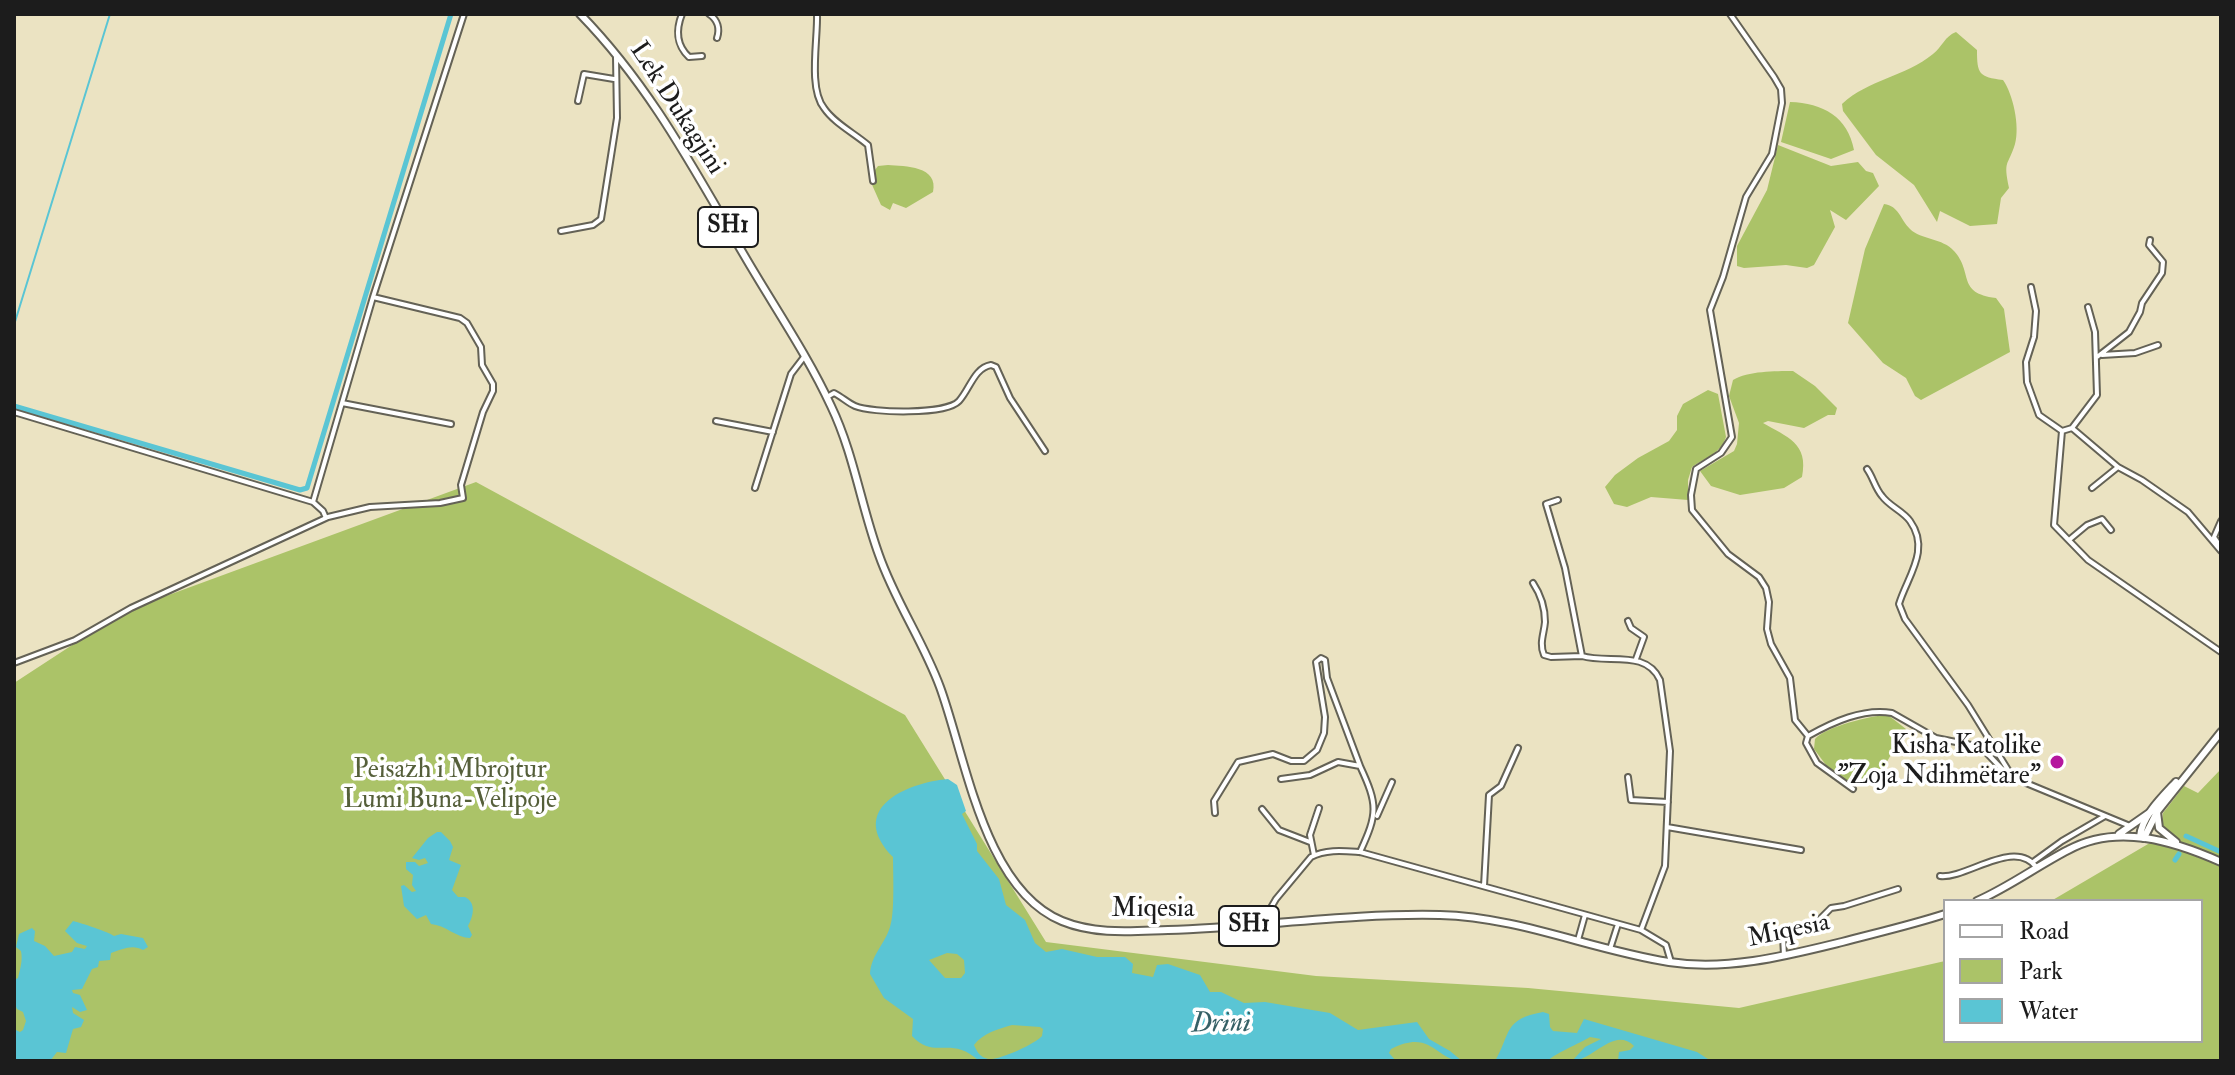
<!DOCTYPE html>
<meta charset="utf-8">
<style>
body{margin:0}
#map{position:relative;width:2235px;height:1075px;overflow:hidden;background:#ebe3c2;font-family:"IM FELL Double Pica",serif}
canvas{display:block}
.frame{position:absolute;inset:0;border:16px solid #1c1c1c;pointer-events:none}
.legend{position:absolute;left:1943px;top:899px;width:260px;height:144px;box-sizing:border-box;background:#fff;border:2px solid #a4a4a4;margin:0;padding:10px 14px;list-style:none;font-size:24px;color:#1c1c1c}
.legend li{display:flex;align-items:center;gap:16px;height:40px}
.legend b{width:40px;border:2px solid #a4a4a4}
</style>
<div id="map">
<canvas width="2235" height="1075"></canvas>
<div class="frame"></div>
<ul class="legend">
<li><b style="height:10px;background:#fff"></b>Road</li>
<li><b style="height:22px;background:#abc368"></b>Park</li>
<li><b style="height:22px;background:#5ac5d4"></b>Water</li>
</ul>
</div>
<script>
const g = document.querySelector('canvas').getContext('2d');
g.lineJoin = 'round';
function paint(path, color) { g.fillStyle = color; g.fill(path, 'evenodd'); }
function strokePath(path, color, width, dash) { g.strokeStyle = color; g.lineWidth = width; g.lineCap = dash ? 'butt' : 'round'; g.setLineDash(dash || []); g.stroke(path); }
function label(font, color, halo, rows, align = 'center') {
  g.font = font + ' "IM FELL Double Pica",serif'; g.lineWidth = 7; g.setLineDash([]); g.textBaseline = 'middle'; g.strokeStyle = halo; g.fillStyle = color; for (const [text, x, y, turn = 0] of rows) {
    g.save(); g.translate(x, y); g.rotate((+turn || 0) * Math.PI / 180); g.textAlign = isNaN(turn) ? turn : align; if (halo) g.strokeText(text, 0, 0); g.fillText(text, 0, 0); g.restore();
  }
}
paint(new Path2D(`
 M1956 32 1977 50C1977 74 1979 77 2003 80 2013 94 2020 126 2015 144 2008 167 2003 159 2009 188L2001 198 1997 224 1970 226 1940 211 1937 222 1914 185 1876 155 1843 111 1842 104C1869 79 1905 77 1933 54 1942 47 1945 36 1956 32Z
 M1790 102C1823 103 1848 117 1854 150L1831 159 1781 142Z
 M1778 145 1831 166 1858 162 1866 171 1873 173 1879 186 1846 220 1830 210 1835 227 1814 265 1807 268 1786 265 1744 268 1737 266V246L1767 190Z
 M888 165C905 166 939 166 933 192L906 208 893 203 890 210 881 205 869 178 878 166Z
 M1884 204C1899 206 1900 219 1910 229 1921 240 1943 238 1954 251 1974 273 1956 293 1996 298L2004 309 2010 352 1921 400 1915 396 1906 378 1883 363 1848 323 1865 249Z
 M1793 371 1815 386 1837 408 1835 415H1828L1804 428 1768 421 1763 423C1787 437 1809 443 1802 477L1784 488 1740 495 1711 486 1700 471 1734 451 1737 444 1739 423 1729 396 1733 380C1748 371 1775 371 1793 371Z
 M1708 390 1718 394 1726 437C1721 453 1705 458 1692 467L1688 480V500L1651 497 1627 507 1614 504 1605 487 1615 475 1638 458 1669 441 1677 430V416L1683 404Z
 M476 482 905 715 1046 942 1316 976 1528 988 1739 1008 1945 961V1041H2201V901H2051L2160 837 2167 829 2162 825 2163 813 2184 786 2198 793 2221 769V1061H14V683L86 636 147 603Z
 M1888 715 1906 729 1885 765 1881 782 1847 781 1826 765 1814 749 1815 739C1825 727 1872 715 1888 715Z`), '#abc368');
paint(new Path2D(`
 M948 779 957 785 966 811 962 814 977 844V851L999 879 1006 905 1025 920 1035 943 1046 952 1062 949 1097 957H1125L1133 964 1132 973 1153 977 1157 965 1168 964 1200 975 1210 992H1221L1244 1003 1265 1002 1330 1013 1358 1030 1417 1022 1429 1039 1450 1051 1462 1061C1436 1061 1432 1028 1391 1049L1389 1053 1396 1061H979C950 1034 935 1061 912 1036L913 1019 884 998 870 974C871 955 885 944 890 927 895 913 893 873 893 857 847 810 904 783 948 779ZM947 953 957 954 964 960 965 973 961 978H945L929 960ZM1012 1025 1040 1027 1043 1029 1042 1036C1035 1044 998 1061 988 1059 980 1057 977 1052 974 1045 983 1033 998 1029 1012 1025Z
 M437 832H441L450 841 453 847 449 860 461 865 452 890 458 897H465C477 903 473 917 468 926L472 935 470 938C457 938 445 925 431 924L426 915 417 919 404 906 401 886 404 885 412 892 416 891 412 885 413 875 406 869V862H415L419 866 428 863 425 858 419 860 412 858 428 838Z
 M73 921C81 923 109 932 114 936L121 934 143 938 148 947 143 950C133 944 122 949 111 953L110 960 99 961 98 967 92 969 82 989 72 990 73 993 80 995 87 1010 80 1012 72 1007 73 1013 84 1020 81 1027 73 1029 66 1053 57 1052 50 1061H14V1029L20 1032 23 1030 26 1021 23 1012 17 1009 14 1002V980L18 978C20 969 23 961 21 951L16 947 19 934 32 928 35 931 34 941 45 946 54 956 72 952 75 947 85 949 87 946 77 943 65 931Z
 M1543 1012 1549 1014 1550 1027 1553 1031 1577 1033 1584 1019 1697 1052 1711 1061H1618L1619 1052 1630 1050 1634 1046C1614 1026 1593 1061 1572 1061L1585 1047 1601 1039 1590 1037C1580 1043 1552 1055 1548 1061H1495C1511 1034 1503 1019 1543 1012Z`), '#5ac5d4');
strokePath(new Path2D(`
 M14 325 110 14`), '#5ac5d4', 2);
strokePath(new Path2D(`
 M14 406 300 490 307 488 451 14
 M2186 836 2221 852
 M2175 860 2179 854`), '#5ac5d4', 5);
const street = new Path2D(`
 M682 14C676 29 676 45 689 57L702 56
 M709 14C718 20 720 29 717 38
 M817 14C818 39 808 88 824 108 834 123 854 133 868 145L873 181
 M1730 14 1774 77 1781 89 1782 103 1772 154 1746 197 1723 277 1710 310 1732 437 1721 453 1696 469 1691 495 1692 510 1728 554 1759 577 1766 588 1769 602 1767 629 1771 644 1790 678 1795 720 1808 736
 M578 101 584 74 614 79
 M561 231 593 225 601 219 617 118 616 57
 M2031 287 2036 311 2034 337 2026 362 2027 382 2039 415 2062 431
 M2088 307 2095 332 2097 395 2072 428 2062 431 2054 525 2088 560 2221 652
 M2102 355 2135 353 2158 345
 M2097 357 2129 332 2140 312 2142 303 2162 273 2163 262 2149 245 2150 240
 M827 397 834 393C842 397 848 403 855 406 872 413 946 415 959 401 970 389 974 368 991 365L996 367 1010 398 1045 451
 M342 403 451 424
 M14 412 313 502 323 511 326 518
 M716 421 773 432
 M2072 428 2118 467 2142 480 2188 512 2221 551
 M1867 469C1873 477 1875 488 1882 496 1889 506 1903 511 1910 521 1931 550 1907 577 1899 604L1905 619 1968 705 2010 773
 M755 488 791 374 804 357
 M2092 488 2118 467
 M313 502 373 297 464 14
 M2069 540 2087 525 2102 519 2111 530
 M2220 546 2214 537 2221 521
 M1533 583C1541 595 1545 607 1545 622 1544 634 1539 643 1544 655L1551 657 1582 656
 M1628 621 1631 628 1644 637 1636 659
 M14 663 75 640 131 608 328 517 370 507 440 503 463 498 461 485 483 412 493 391V384L482 365 481 347 467 323 460 318 373 297
 M1628 777 1631 800 1668 802
 M1281 779 1310 775 1338 762 1360 766C1378 805 1378 813 1360 852
 M1853 789 1817 763 1806 743 1808 736C1833 722 1863 708 1892 713L1936 738 1981 747 2003 770 2026 783 2130 826
 M1262 809 1279 830 1310 842
 M1215 813 1214 801 1238 762 1273 754 1291 761H1304L1317 750 1324 733 1325 717 1316 662 1321 658 1325 660 1327 678 1360 766
 M1377 816 1392 782
 M1667 827 1801 850
 M1314 855 1310 835 1319 808
 M2033 862 2062 841 2105 816
 M1940 876C1967 879 2015 837 2037 868
 M1484 886 1489 795 1501 786 1518 748
 M1262 923 1276 899 1311 857C1326 849 1344 851 1360 852L1641 930 1665 866 1670 751 1660 680C1646 649 1608 664 1582 656L1565 568 1546 504 1558 500
 M1641 930 1666 945 1671 962
 M1578 940 1585 915
 M1610 949 1618 924
 M1784 955 1783 937 1796 928 1813 926 1831 908 1844 906 1898 889`);
const secondary = new Path2D(`
 M2140 837C2141 817 2163 796 2176 782
 M2144 838 2157 812 2221 732`);
const primary = new Path2D(`
 M580 14C651 87 693 168 744 255 773 305 807 354 831 406 854 454 861 506 879 555 895 601 923 641 940 687 966 758 984 889 1062 921 1096 935 1133 931 1168 930 1259 927 1349 913 1440 915 1519 917 1592 950 1669 962 1727 971 1785 956 1842 942 1876 933 1911 925 1945 914
 M2157 812 2159 828 2176 842
 M2119 834 2152 811
 M1977 901C2009 887 2037 866 2068 850 2117 823 2174 841 2221 862`);
strokePath(street, '#646256', 8);
strokePath(secondary, '#646256', 10);
strokePath(primary, '#646256', 10);
strokePath(street, '#fff', 4);
strokePath(secondary, '#fff', 6);
strokePath(primary, '#fff', 6);
for (const [x, y, r, color] of [
 [2057,762,8,"#b5179e"]
]) { const dot = new Path2D(); dot.arc(x, y, r, 0, 2 * Math.PI); g.fillStyle = color; g.fill(dot); strokePath(dot, '#fff', 3); }
for (const [x, y, w] of [
 [728,227,60],
 [1249,926,60]
]) { const box = new Path2D(); box.roundRect(x - w / 2, y - 20, w, 40, 6); g.fillStyle = '#fff'; g.fill(box); strokePath(box, '#1c1c1c', 2); }
label('bold 24px', '#1c1c1c', null, [
 ["SH1",728,227],
 ["SH1",1249,926]
]);
label('26px', '#1c1c1c', '#fff', [
 ["Lek Dukagjini",676,109,57],
 ["Miqesia",1153,910],
 ["Miqesia",1789,932,-12]
]);
label('26px', '#1c1c1c', '#fff', [
 ["Kisha Katolike",2041,747],
 ["\"Zoja Ndihmëtare\"",2041,777]
], 'right');
label('26px', '#555f3a', '#fff', [
 ["Peisazh i Mbrojtur",450,771],
 ["Lumi Buna-Velipoje",450,801]
]);
label('italic 28px', '#356066', '#fff', [
 ["Drini",1221,1025,-1]
]);
</script>
